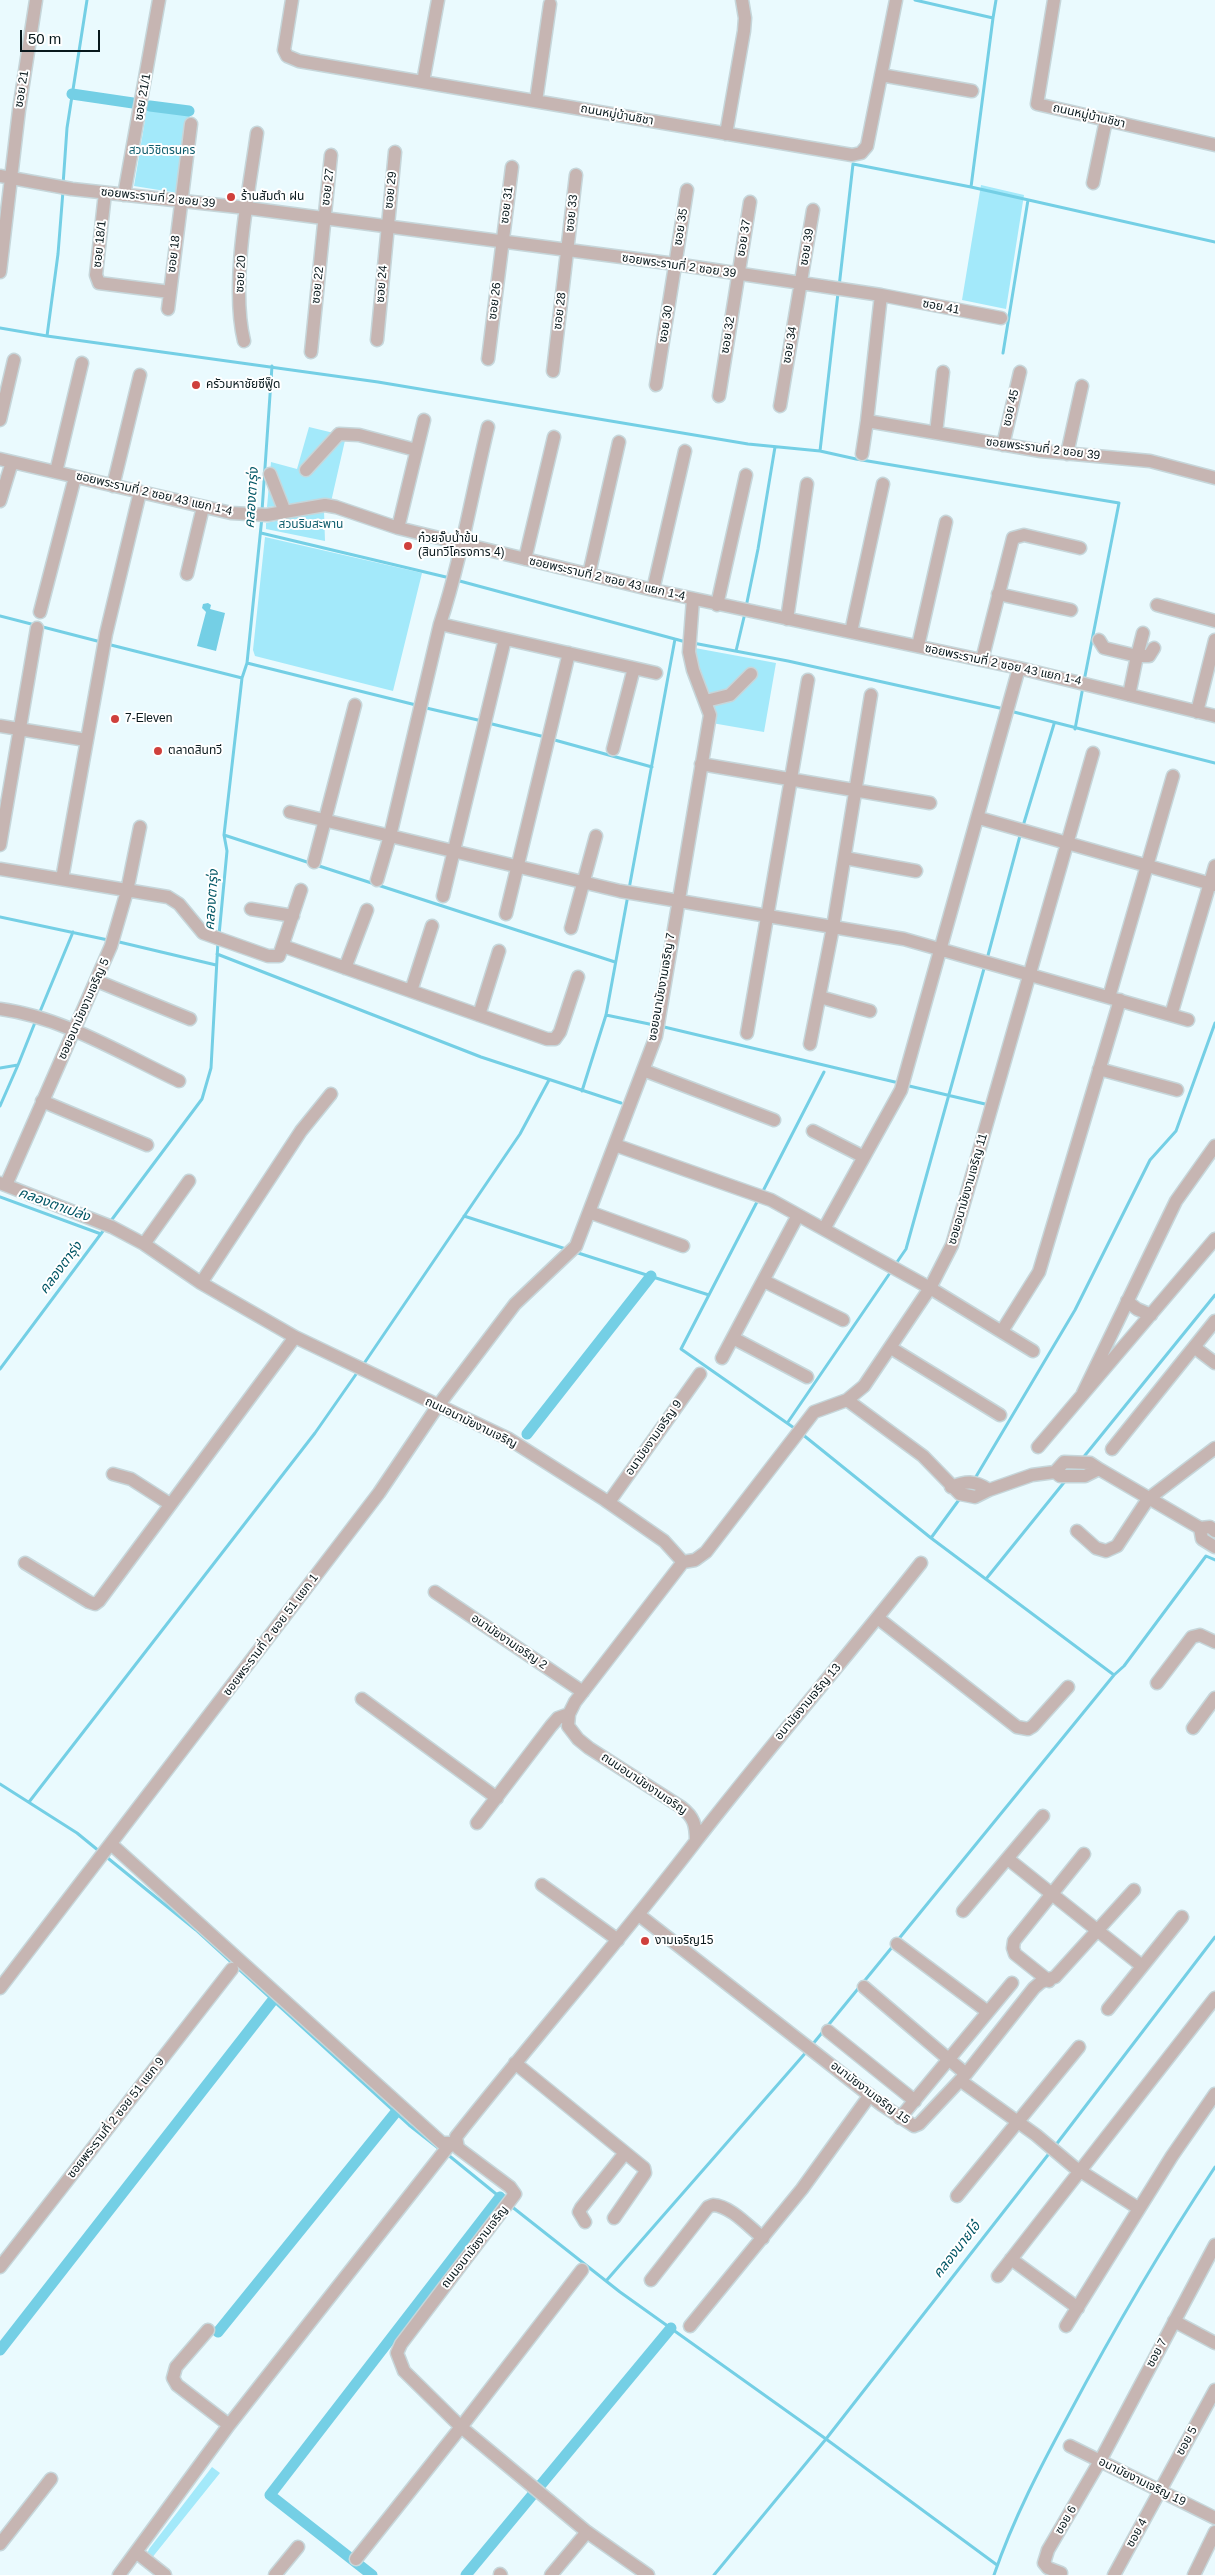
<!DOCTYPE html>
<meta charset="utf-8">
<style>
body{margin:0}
#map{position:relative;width:1215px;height:2575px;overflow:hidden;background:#eafafe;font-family:Helvetica,sans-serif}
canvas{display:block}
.scale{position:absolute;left:20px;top:30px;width:80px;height:22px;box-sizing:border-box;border:2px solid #08181c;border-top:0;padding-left:6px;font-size:15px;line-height:18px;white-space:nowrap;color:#08181c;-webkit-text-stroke:4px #fff;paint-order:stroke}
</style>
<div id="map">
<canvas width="1215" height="2575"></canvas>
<div class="scale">50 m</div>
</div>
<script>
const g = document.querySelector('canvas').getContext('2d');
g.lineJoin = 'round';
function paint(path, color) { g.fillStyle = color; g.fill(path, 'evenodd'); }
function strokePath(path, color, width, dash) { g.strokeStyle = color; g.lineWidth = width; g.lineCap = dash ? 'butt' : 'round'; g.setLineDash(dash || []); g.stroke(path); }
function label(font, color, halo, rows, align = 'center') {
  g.font = font + ' Helvetica,"Noto Sans Thai",sans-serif'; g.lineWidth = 4; g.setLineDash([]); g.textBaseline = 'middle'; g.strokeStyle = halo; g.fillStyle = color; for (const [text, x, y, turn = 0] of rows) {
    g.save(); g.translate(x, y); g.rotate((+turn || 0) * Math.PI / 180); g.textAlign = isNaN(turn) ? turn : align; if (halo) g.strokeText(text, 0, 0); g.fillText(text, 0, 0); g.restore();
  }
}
paint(new Path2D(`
 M147 108 190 115 178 193 134 186Z
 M981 185 1024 195 1006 309 962 300Z
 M309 427 346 436 331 502 267 507 271 462 297 469Z
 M324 511 325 541 266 529V523Z
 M265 537 422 573 393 691 255 656 253 650Z
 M695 648 776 663 764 732 706 722 691 673Z
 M212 2467 220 2473 151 2559 147 2554 149 2549Z`), '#a3e9fa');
paint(new Path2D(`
 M208 603 211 605 210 609 225 613 216 651 197 646 206 612 202 608 203 604Z`), '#74cfe5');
strokePath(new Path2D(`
 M915 0 993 18 996 0
 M63 185 67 128 87 0
 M971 187 1215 242
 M839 287 853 164 971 187 993 18
 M0 328 47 336 378 382 748 444 820 451 856 459 1119 503 1084 681
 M47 336 58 254 63 191
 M1003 353 1028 200
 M820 451 838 293
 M262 511 272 366
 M261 533 450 578
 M456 580 686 642
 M746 607 758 549 775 447
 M0 616 101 642
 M693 643 788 661 1004 709
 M107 644 242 678
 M736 651 745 613
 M247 663 416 705
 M422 707 482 721
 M1010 711 1215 763
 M488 723 545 737
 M1075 729 1083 687
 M551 739 652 767
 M1023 826 1054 724
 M224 835 310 863
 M316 865 615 962
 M629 889 675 639
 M0 917 108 940
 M219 935 227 851 224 835 242 678 247 663 262 517
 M115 941 216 965
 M217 954 481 1057 621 1103
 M987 959 1021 832
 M39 1014 73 932
 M606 1015 654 1025
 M660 1026 899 1083
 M0 1068 18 1065 36 1020
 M905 1085 985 1104
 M582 1091 606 1015 628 895
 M0 1106 18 1065
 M762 1193 824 1072
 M0 1197 101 1234
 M759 1198 681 1349 797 1430
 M464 1216 569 1250
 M110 1222 202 1099 211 1068 218 941
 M575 1252 709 1295
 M895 1265 906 1249 985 965
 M363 1365 520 1134 549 1080
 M0 1369 106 1227
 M788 1422 892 1270
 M802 1434 931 1538 1114 1675 1124 1666 1206 1556 1215 1560
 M1082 1459 1215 1295
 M974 1480 1075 1310 1150 1160 1176 1131 1215 1023
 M931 1538 961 1497
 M986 1579 1066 1480
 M0 1784 77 1833 99 1851
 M29 1802 315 1433 359 1370
 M104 1855 196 1930 409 2125 442 2151
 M897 1941 1114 1675
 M812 2045 893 1946
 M1055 2146 1215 1937
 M447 2154 506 2202
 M511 2206 620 2292 826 2439 997 2565
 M606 2281 808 2050
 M714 2575 826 2439 1051 2151
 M994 2575C1013 2519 1041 2466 1069 2414 1114 2329 1162 2247 1215 2167`), '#74cfe5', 3);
strokePath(new Path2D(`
 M72 94 133 103
 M150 106 189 111
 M527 1434 651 1276
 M218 2332 396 2112
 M0 2350 273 2000
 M372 2575 270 2495 500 2197
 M466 2575 671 2328`), '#74cfe5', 11);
const minor = new Path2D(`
 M292 0 284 50 287 56 299 61 852 155 861 153 867 146 896 0
 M1054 0 1037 104 1215 145
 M881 75 972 91
 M423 82 438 0
 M536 101 550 4
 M726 134 744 31 745 18 742 0
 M0 176 72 189 247 208 675 264 881 295 867 421 1041 451 1150 461 1215 478
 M1093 183 1106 120
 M105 193 96 275 99 283 170 292
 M124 195 159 0
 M0 272 19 110 36 0
 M881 295 1001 318
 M168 309 191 124
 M377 340 395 152
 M244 341C230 284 249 191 257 133
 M311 352 331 155
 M488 359 512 167
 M553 371 576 175
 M656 385 687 190
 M719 396 750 202
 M780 406 813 210
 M0 420 14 360
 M488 427C472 493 461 560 440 624L656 673
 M936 433 943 372
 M1003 445 1020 372
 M862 454 867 421
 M1067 454 1082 386
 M0 459 231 513 267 515 325 505 336 507 398 528 653 590 1019 668 1215 716
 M306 470 339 434 359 435 416 450
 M56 472 82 363
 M270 474 285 512
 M113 486 140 375
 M0 501 12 462
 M398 528 424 420
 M525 559 554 437
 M187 574 203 507
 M589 574 619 442
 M653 590 685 451
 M998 594 1071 610
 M717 605 746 475
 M1157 605 1215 621
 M40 612 75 477
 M787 619 807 484
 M851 632 883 484
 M1143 633 1137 656H1149L1154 648
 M1099 640 1104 648 1137 656 1129 695
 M918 646 946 522
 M982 660 1013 538 1024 535 1080 548
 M706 701 730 695 751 674
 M1197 712 1215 640
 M0 726 86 740
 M613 749 634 668
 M701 764 930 803
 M290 812 620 891 904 939 1188 1020
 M979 818 1215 885
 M0 845 37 628
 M845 858 916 871
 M314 862 355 705
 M0 869 168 897 179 904 203 933 268 956H279L301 890
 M62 879 106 634 140 492
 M377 880 390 836 440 624
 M443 896 505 639
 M251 909 293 916
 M506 914 569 653
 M571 928 596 836
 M283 946 547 1039H555L560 1032 578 977
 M345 968 367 910
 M97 981 190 1019
 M411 991 432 926
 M820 997 870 1011
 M1109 997 1173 776
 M0 1009C62 1017 122 1054 179 1081
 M479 1015 499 951
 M1171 1015 1215 866
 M747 1033 808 680
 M810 1044 833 927 871 695
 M1099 1069 1177 1090
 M643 1070 774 1120
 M42 1101 147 1145
 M813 1131 864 1157
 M615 1145 771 1200 930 1288 1033 1351
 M0 1183 112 1227 144 1244 201 1283 295 1337 509 1439 605 1500 664 1541 683 1562 575 1702 569 1714 568 1726 578 1739 589 1748 681 1807C694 1817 696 1825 696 1841 619 1942 535 2037 456 2137L458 2148 510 2187 515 2194 401 2344 397 2353 404 2371 461 2427 587 2532 648 2575
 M6 1185 111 946 127 891 140 827
 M589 1212 683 1246
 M824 1229 901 1090 1019 668
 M144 1244 189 1181
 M764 1281 843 1320
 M201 1283 301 1131 331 1094
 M1127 1301 1137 1309 1151 1315
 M1002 1331 1039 1272 1120 1000
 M733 1338 807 1377
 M1194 1347 1215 1363
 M891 1348 1000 1415
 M722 1358 798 1215
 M1083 1393 1176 1201 1215 1146
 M847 1400 923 1456 960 1494 975 1497 989 1490 1032 1475 1055 1472 1060 1476H1085L1099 1469 1200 1528 1210 1527 1215 1531
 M1038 1447 1215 1239
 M1112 1449 1215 1321
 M1055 1472 1064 1462 1090 1463 1099 1469
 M113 1474 131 1479 170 1504
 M951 1487C966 1481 974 1480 989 1490
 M609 1502 700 1374
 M1200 1528 1202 1539 1215 1547
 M1077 1531 1096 1548 1106 1551 1117 1546 1148 1499 1215 1448
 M683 1562 695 1560 706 1552 814 1412 847 1400 864 1386 930 1288 952 1245 1093 753
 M25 1563 89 1602 95 1604 99 1601 295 1337
 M435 1592 583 1692
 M879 1619 1017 1727 1028 1729 1033 1726 1068 1687
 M1157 1683 1192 1637 1200 1635 1215 1642
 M362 1699 497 1798
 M1193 1728 1215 1698
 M477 1823 551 1726 558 1718 569 1714
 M696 1841C769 1747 847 1657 921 1563
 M111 1844 442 2143H455
 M1008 1859 1142 1966
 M542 1885 618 1940
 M963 1911 1043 1816
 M639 1915 882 2105 914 2126 919 2124 966 2074 1034 1988 1041 1982 1055 1977 1134 1890
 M897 1944 988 2012
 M1049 1981 1015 1954 1013 1948 1014 1941 1084 1854
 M864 1987 966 2074
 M0 1988 379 1493 437 1407 515 1304 576 1246 656 1036 710 715 693 670 689 652 693 599
 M1108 2009 1182 1917
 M828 2031 915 2101
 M515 2063 644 2168 645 2173 614 2218
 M961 2081 1036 2135 1074 2167 1138 2208
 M900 2118 1012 1983
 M957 2196 1079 2047
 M585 2222 579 2212 581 2208 625 2153
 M1011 2259 1078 2308
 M0 2267 232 1969
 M998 2276 1215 1998
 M651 2280 708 2207 713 2205C731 2206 749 2227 763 2238
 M1174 2321 1215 2343
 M690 2326 802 2189 870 2095
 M1066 2326 1172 2156 1215 2094
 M208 2330 176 2367 173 2378 177 2385 229 2425
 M1070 2446 1215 2518
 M0 2544 51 2479
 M136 2552 165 2575
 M356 2559 461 2427 582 2270
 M1061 2573 1048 2568 1044 2563 1048 2550 1100 2461 1215 2245
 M500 2574 501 2575
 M119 2575 229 2425 447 2148 455 2143
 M275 2575 298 2547
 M551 2575 587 2532
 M1114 2575 1215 2390
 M1194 2575 1215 2532`);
strokePath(minor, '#c6d6da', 15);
strokePath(minor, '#c6b5b2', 12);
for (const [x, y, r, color] of [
 [231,197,5,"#cf403c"],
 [196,385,5,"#cf403c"],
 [408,546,5,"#cf403c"],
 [115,719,5,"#cf403c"],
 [158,751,5,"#cf403c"],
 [645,1941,5,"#cf403c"]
]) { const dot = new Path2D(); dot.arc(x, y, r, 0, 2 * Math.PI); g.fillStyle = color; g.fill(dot); strokePath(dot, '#fff', 2); }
label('12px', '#08181c', '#fff', [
 ["ซอย 21",22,89,-81],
 ["ซอย 21/1",143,97,-80],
 ["ถนนหมู่บ้านชิชา",617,115,10],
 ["ถนนหมู่บ้านชิชา",1089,116,13],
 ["ซอย 27",328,187,-83],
 ["ซอย 29",391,190,-84],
 ["ซอยพระรามที่ 2 ซอย 39",158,198,6],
 ["ซอย 31",507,205,-83],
 ["ซอย 33",572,213,-84],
 ["ซอย 35",681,227,-81],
 ["ซอย 37",744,238,-81],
 ["ซอย 18/1",100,244,-84],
 ["ซอย 39",807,247,-81],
 ["ซอย 18",174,254,-83],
 ["ซอยพระรามที่ 2 ซอย 39",679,266,8],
 ["ซอย 20",241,274,-87],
 ["ซอย 24",382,284,-85],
 ["ซอย 22",318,285,-84],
 ["ซอย 26",495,301,-83],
 ["ซอย 41",941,307,11],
 ["ซอย 28",560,311,-83],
 ["ซอย 30",666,324,-81],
 ["ซอย 32",728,335,-81],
 ["ซอย 34",790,345,-80],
 ["ซอย 45",1011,408,-77],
 ["ซอยพระรามที่ 2 ซอย 39",1043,449,7],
 ["ซอยพระรามที่ 2 ซอย 43 แยก 1-4",154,494,13],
 ["ซอยพระรามที่ 2 ซอย 43 แยก 1-4",607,579,13],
 ["ซอยพระรามที่ 2 ซอย 43 แยก 1-4",1003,665,12],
 ["ซอยอนามัยงามเจริญ 7",662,987,-80],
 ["ซอยอนามัยงามเจริญ 5",84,1009,-66],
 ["ซอยอนามัยงามเจริญ 11",968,1189,-74],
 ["ถนนอนามัยงามเจริญ",471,1423,26],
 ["อนามัยงามเจริญ 9",654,1438,-55],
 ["ซอยพระรามที่ 2 ซอย 51 แยก 1",271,1635,-53],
 ["อนามัยงามเจริญ 2",509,1642,34],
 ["อนามัยงามเจริญ 13",808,1702,-50],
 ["ถนนอนามัยงามเจริญ",644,1784,34],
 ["อนามัยงามเจริญ 15",870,2093,37],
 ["ซอยพระรามที่ 2 ซอย 51 แยก 9",116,2118,-52],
 ["ถนนอนามัยงามเจริญ",475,2247,-52],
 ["ซอย 7",1157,2353,-62],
 ["ซอย 5",1187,2441,-61],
 ["อนามัยงามเจริญ 19",1142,2482,26],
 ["ซอย 6",1066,2520,-60],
 ["ซอย 4",1137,2533,-61]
]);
label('12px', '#0e5c6c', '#fff', [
 ["สวนวิชิตรนคร",162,151],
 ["สวนริมสะพาน",311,525]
]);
label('12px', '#08181c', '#fff', [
 ["ร้านสัมตำ ฝน",241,197],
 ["ครัวมหาชัยซีฟู็ด",206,385],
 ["ก๋วยจั๊บน้ำข้น",418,539],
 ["(สินทวีโครงการ 4)",418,553],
 ["7-Eleven",125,719],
 ["ตลาดสินทวี",168,751],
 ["งามเจริญ15",655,1941]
], 'left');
label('italic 14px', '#005564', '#fff', [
 ["คลองตารุ่ง",252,498,-86],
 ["คลองตารุ่ง",212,900,-86],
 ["คลองตาเปล่ง",54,1205,20],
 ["คลองตารุ่ง",61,1268,-53],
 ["คลองนายโอ๋",957,2250,-52]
]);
</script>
